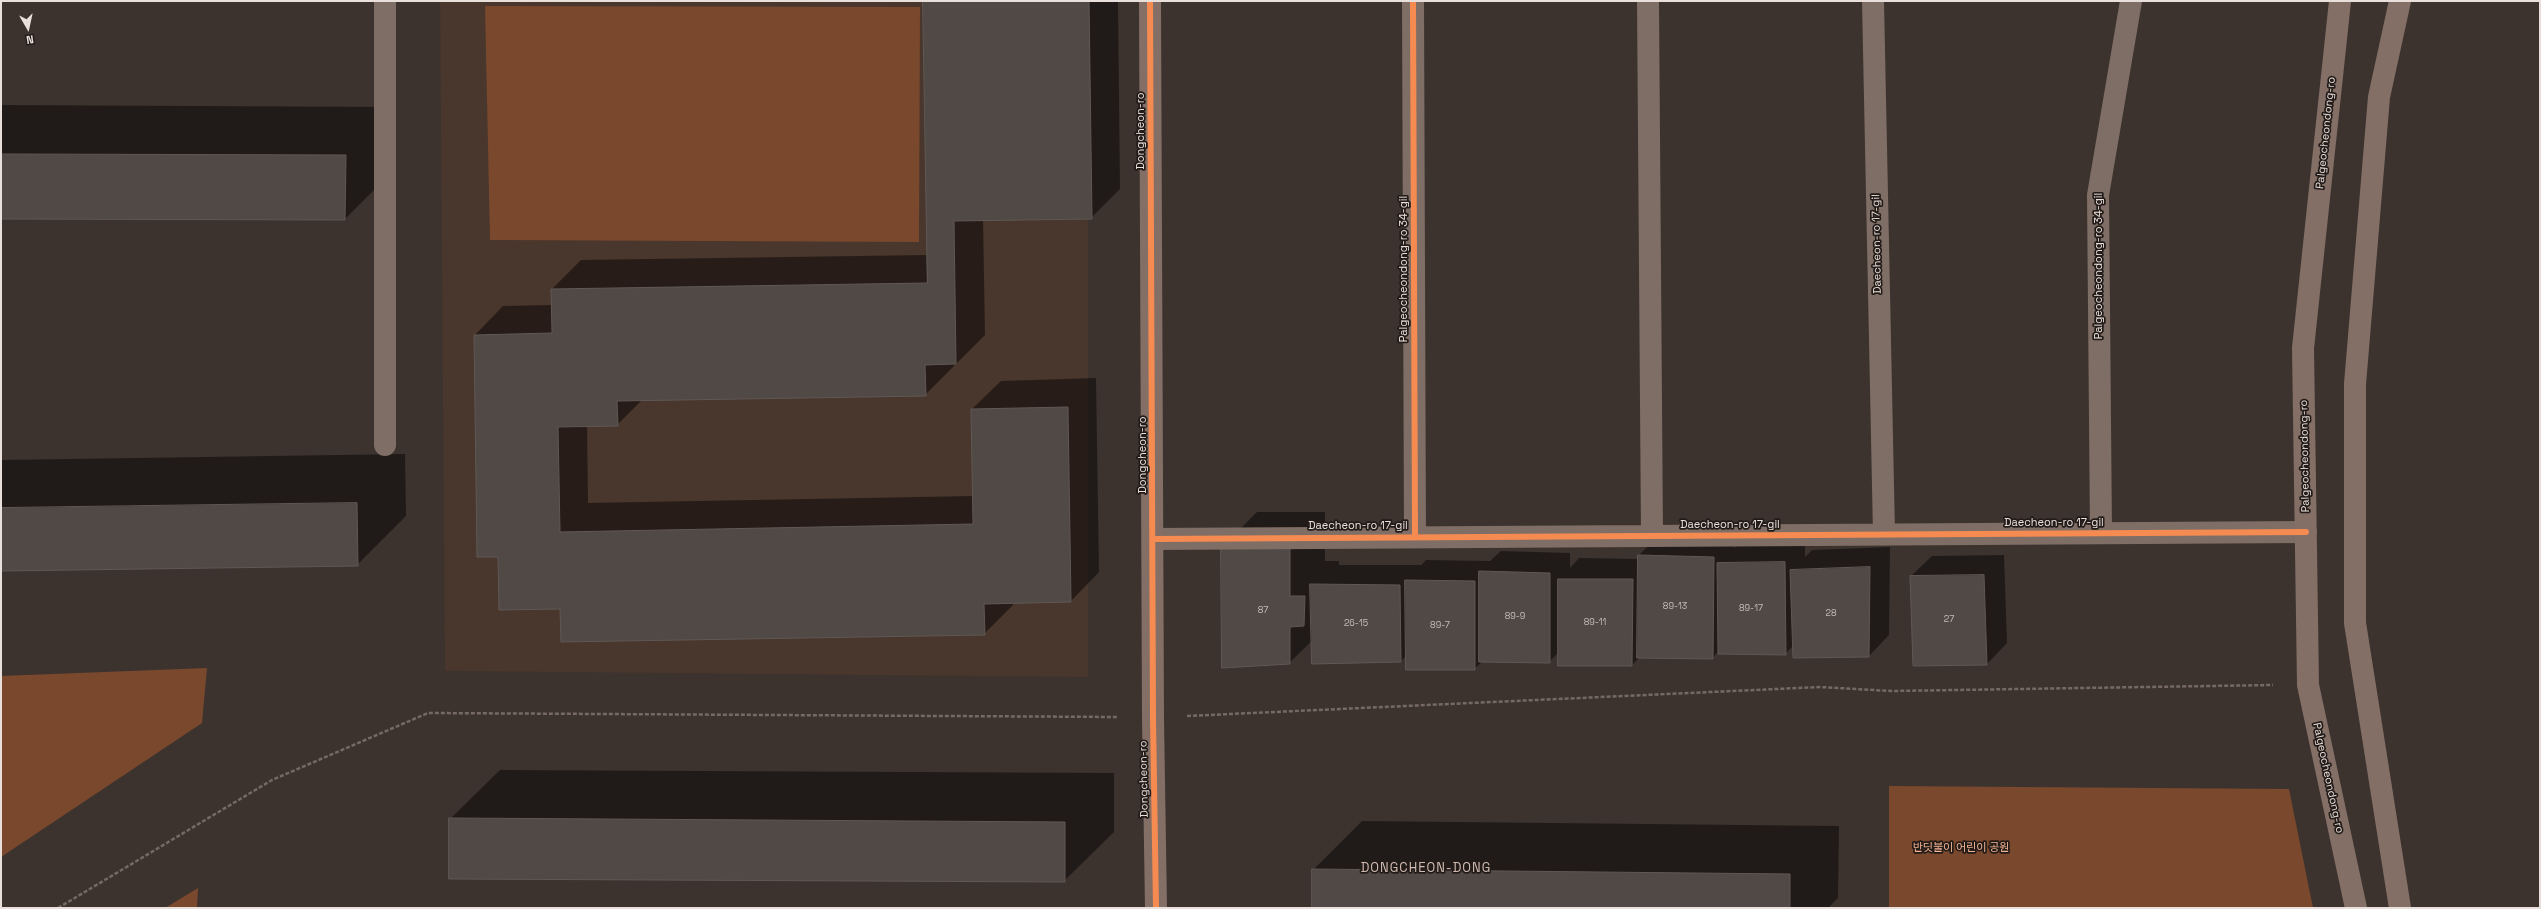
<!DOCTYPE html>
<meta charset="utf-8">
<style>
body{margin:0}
#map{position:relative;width:2541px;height:909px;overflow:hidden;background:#3c332f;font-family:"Space Grotesk",sans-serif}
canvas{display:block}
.frame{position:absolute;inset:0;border:2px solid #eae0db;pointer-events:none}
.north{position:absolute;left:8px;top:8px;width:40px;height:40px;-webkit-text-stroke:3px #221b18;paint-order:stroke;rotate:171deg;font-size:11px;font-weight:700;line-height:16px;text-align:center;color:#eae0db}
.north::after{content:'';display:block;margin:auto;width:14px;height:18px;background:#eae0db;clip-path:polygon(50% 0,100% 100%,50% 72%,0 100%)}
</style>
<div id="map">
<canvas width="2541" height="909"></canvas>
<div class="frame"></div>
<div class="north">N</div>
</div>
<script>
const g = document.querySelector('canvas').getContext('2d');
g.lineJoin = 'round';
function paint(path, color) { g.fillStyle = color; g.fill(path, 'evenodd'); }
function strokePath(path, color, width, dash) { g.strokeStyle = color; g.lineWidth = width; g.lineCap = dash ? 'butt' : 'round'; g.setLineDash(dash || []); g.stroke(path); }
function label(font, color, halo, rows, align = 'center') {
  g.font = font + ' "Space Grotesk","Noto Sans KR",sans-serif'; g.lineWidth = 3.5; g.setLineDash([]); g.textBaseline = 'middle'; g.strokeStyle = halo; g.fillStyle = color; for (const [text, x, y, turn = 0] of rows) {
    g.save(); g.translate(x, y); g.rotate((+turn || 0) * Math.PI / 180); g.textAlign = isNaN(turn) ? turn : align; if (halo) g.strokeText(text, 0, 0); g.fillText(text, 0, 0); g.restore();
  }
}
paint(new Path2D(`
 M440 1H1088V677L445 671Z`), '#49362c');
paint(new Path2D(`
 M485 6 920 7 919 242 490 240Z
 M207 668 202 723 1 857V676Z
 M1889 786 2289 789 2313 908H1889Z
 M198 888 197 908H165Z`), '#7a482d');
paint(new Path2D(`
 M924 1H1118L1120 189 1091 218 983 220 985 335 925 395 642 400 617 425H587L588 503 974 496 972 409 1001 381 1096 378 1099 572 1071 601 1013 602V605L984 634 561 608 499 556 475 335 503 306 553 305 552 289 581 260 928 255Z
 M1 105 394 107V170L345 219 1 218Z
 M405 454 406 516 357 565 1 570V460Z
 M1257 512H1325V561H1339V565H1421L1426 560 1490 561 1501 551 1570 553V568L1579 558 1639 559V555L1659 535 1734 537V548L1739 543 1805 542V557L1812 550 1890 547 1889 635 1869 656 1794 645 1785 654 1719 651 1712 658 1640 657 1632 665H1559V652L1549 662 1483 661 1474 669 1407 655 1401 661 1313 640 1289 663 1222 547Z
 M2004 555 2007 643 1987 664 1911 576 1932 556Z
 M500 770 1114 773V832L1064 881 450 819Z
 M1362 821 1839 826 1838 898 1828 908H1313V870Z`), '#0007');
const building = new Path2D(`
 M923 1H1089L1092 219 954 221 956 364 925 365 926 396 617 401 618 426 558 427 560 532 973 524 971 409 1068 407 1071 602 984 604 985 635 561 642 560 609 499 610 498 557H477L474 335 552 333 551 289 927 283Z
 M1 154 346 155 345 220 1 219Z
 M357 503 358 566 1 571V508Z
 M1221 547H1290V596H1305L1304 626 1290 627V664L1222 668Z
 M1638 555 1714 557 1713 659 1637 658Z
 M1785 562 1786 655 1718 654 1717 563Z
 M1870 567 1869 657 1793 658 1790 570Z
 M1479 571 1550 573V663L1479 662Z
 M1984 575 1987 665 1913 666 1910 576Z
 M1558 579H1633L1632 666H1558Z
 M1405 580 1475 581V670H1406Z
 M1310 584 1400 585 1401 662 1312 664Z
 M449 818 1065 822V882L449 879Z
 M1312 869 1790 874V908H1312Z`);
paint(building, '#504945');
strokePath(building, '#605855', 1);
strokePath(new Path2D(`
 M1187 716 1820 687 1891 691 2273 685
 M58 908 272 780 428 713 1118 717`), '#766964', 2.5, [4, 2]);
strokePath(new Path2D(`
 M385 445V1`), '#7f6e65', 22);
strokePath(new Path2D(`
 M1413 1 1415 536
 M1648 1 1652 535
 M1873 1 1884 534
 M2101 533 2098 195 2131 1
 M1153 539 2306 532`), '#7f6e65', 22);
strokePath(new Path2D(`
 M1150 1 1153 718 1156 908
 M2340 1 2303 348 2308 685 2356 908
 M2400 1 2379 97 2355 384V623L2400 908`), '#836f66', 22);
strokePath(new Path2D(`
 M1150 1 1153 718 1156 908
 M1413 1 1415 536
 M1153 539 2306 532`), '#f68b52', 6);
label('9px', '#c4bab6', null, [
 ["89-13",1675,607],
 ["89-17",1751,609],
 ["87",1263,611],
 ["28",1831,614],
 ["89-9",1515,617],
 ["27",1949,620],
 ["89-11",1595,623],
 ["26-15",1356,624],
 ["89-7",1440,626]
]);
label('11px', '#eae0db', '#221b18', [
 ["Dongcheon-ro",1141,131,-90],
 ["Palgeocheondong-ro",2326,133,-84],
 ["Daecheon-ro 17-gil",1877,244,-91],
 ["Palgeocheondong-ro 34-gil",2099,266,-90],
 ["Palgeocheondong-ro 34-gil",1404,269,-90],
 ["Dongcheon-ro",1143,455,-90],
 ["Palgeocheondong-ro",2305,456,-91],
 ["Daecheon-ro 17-gil",2054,523],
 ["Daecheon-ro 17-gil",1730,525],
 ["Daecheon-ro 17-gil",1358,526],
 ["Palgeocheondong-ro",2328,778,78],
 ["Dongcheon-ro",1144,779,-91]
]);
label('11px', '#f4b393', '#221b18', [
 ["반딧불이 어린이 공원",1961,848]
]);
g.letterSpacing = '1px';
label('13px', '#d1bdb3', '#221b18', [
 ["DONGCHEON-DONG",1426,868]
]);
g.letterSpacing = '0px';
</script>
